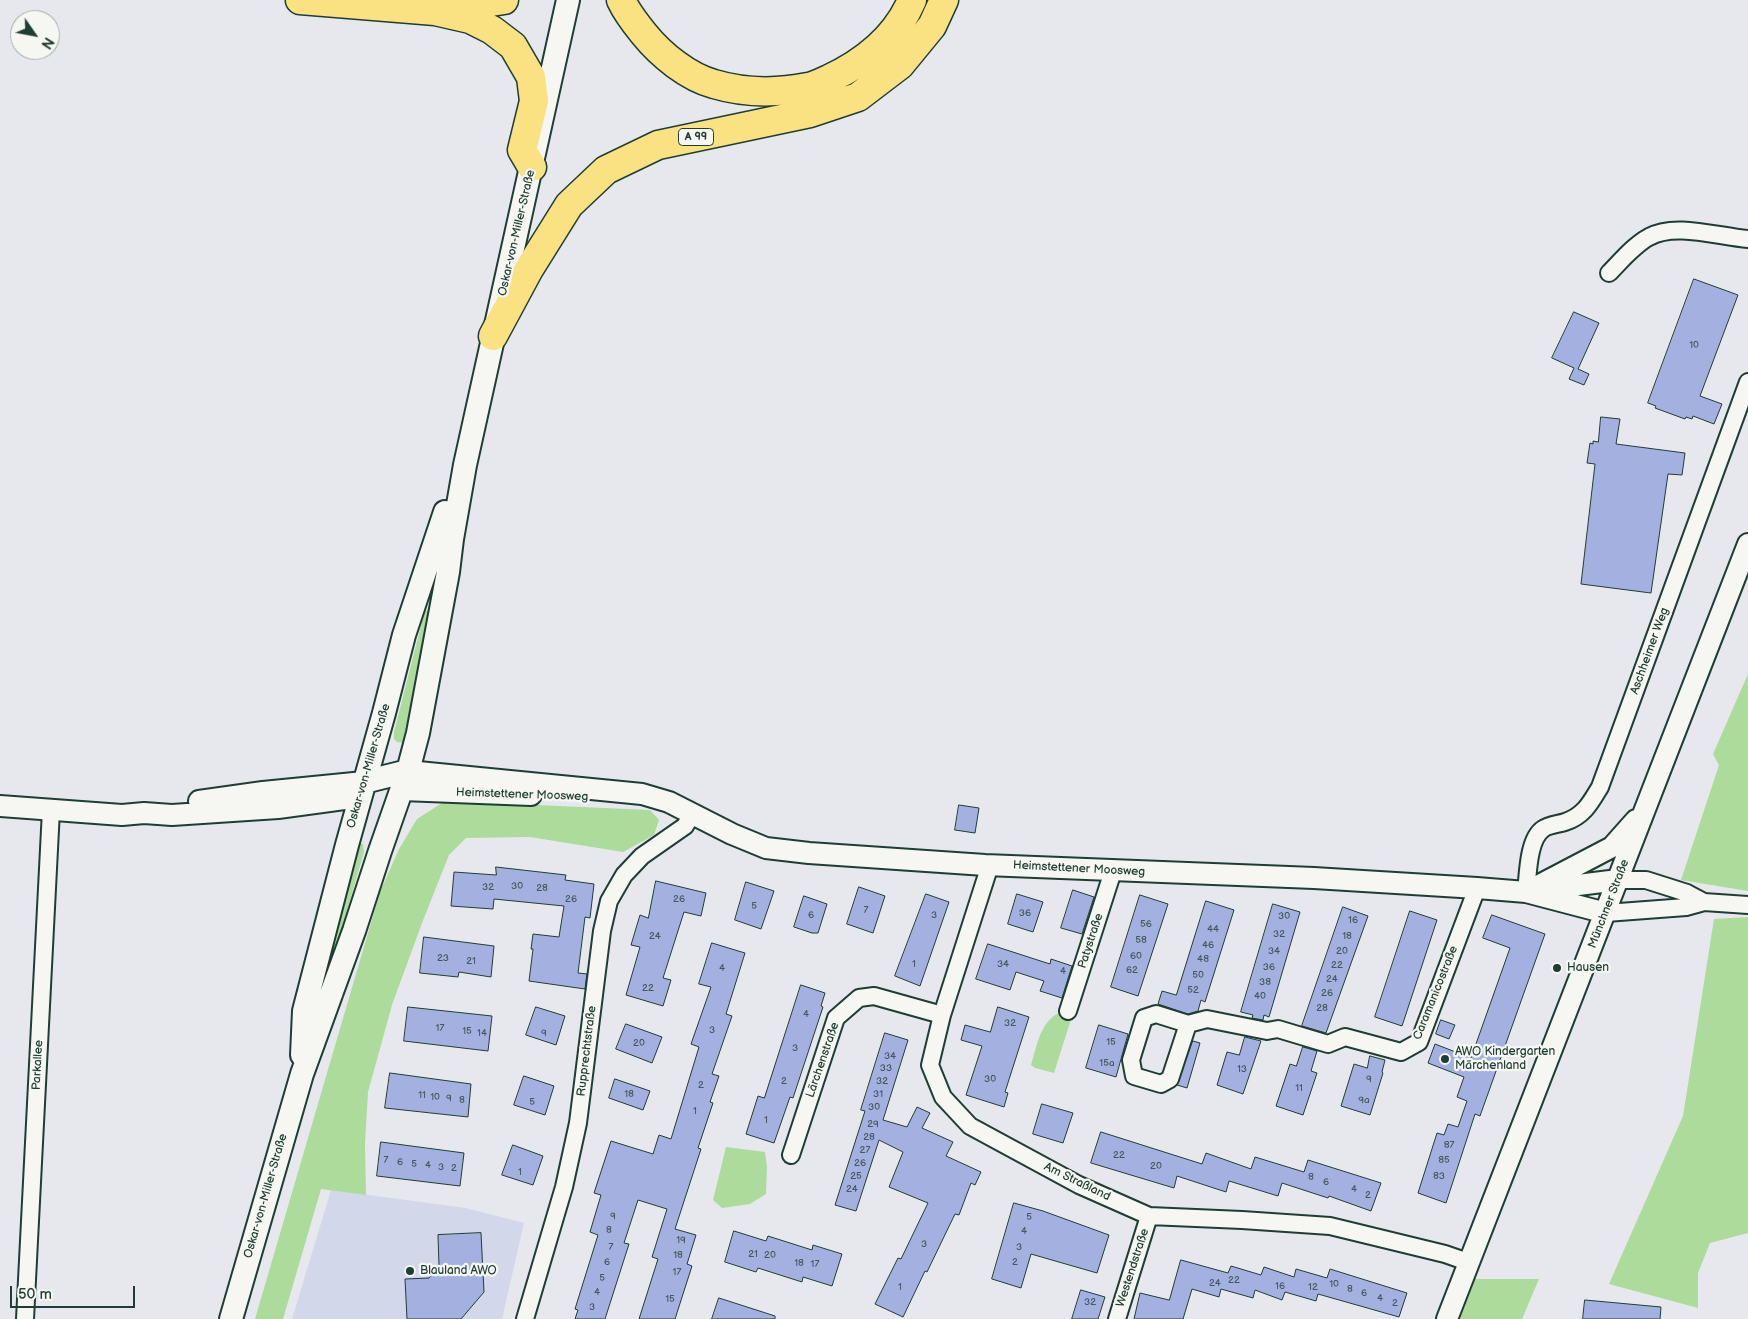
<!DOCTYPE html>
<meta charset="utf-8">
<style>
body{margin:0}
#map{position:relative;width:1748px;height:1319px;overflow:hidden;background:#e6e8ee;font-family:"Balsamiq Sans",sans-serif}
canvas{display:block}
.north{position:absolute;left:10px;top:10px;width:50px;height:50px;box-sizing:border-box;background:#f6f6f2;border:1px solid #a0aca6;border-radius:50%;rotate:123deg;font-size:14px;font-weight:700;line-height:20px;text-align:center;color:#1f3d34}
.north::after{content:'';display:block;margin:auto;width:18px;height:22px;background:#1f3d34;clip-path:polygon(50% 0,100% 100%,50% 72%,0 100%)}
.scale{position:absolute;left:10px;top:1286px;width:125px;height:22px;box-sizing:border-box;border:2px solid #1f3d34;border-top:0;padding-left:6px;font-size:15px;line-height:18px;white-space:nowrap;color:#1f3d34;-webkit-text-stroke:4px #f6f6f2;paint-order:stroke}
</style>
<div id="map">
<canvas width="1748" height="1319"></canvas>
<div class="north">N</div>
<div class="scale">50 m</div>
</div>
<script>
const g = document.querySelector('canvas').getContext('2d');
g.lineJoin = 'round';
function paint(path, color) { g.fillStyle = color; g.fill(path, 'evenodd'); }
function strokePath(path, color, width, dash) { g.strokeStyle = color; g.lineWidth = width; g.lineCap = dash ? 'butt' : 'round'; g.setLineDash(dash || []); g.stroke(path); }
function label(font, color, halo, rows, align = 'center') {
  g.font = font + ' "Balsamiq Sans",sans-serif'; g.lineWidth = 4.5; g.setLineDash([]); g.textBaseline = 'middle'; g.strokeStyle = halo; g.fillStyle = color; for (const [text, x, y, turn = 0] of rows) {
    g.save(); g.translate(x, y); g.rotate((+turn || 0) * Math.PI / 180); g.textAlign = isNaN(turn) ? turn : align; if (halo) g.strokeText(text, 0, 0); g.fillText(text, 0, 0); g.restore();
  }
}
paint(new Path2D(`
 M331 1190 466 1208 524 1223 502 1319H292Z`), '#d2d8ea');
paint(new Path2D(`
 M425 610 428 611 404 743 397 742 394 739V732Z
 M1748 674V891L1681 880 1719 765 1713 754Z
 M445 801 650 810 659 820 654 835 623 852 530 837 466 838 449 855 422 923 392 1005 368 1092 365 1143 366 1195 321 1189 283 1319H255L380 892 399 849 417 819Z
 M358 843 363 844 364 852 322 997 317 1000Z
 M1748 917V1233L1710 1243 1698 1273V1308L1609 1284 1683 1116 1714 919Z
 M1059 1013H1073L1054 1073 1035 1068 1031 1065C1037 1046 1040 1022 1059 1013Z
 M726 1147 765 1152 767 1167 766 1194 750 1204 722 1208 713 1200Z
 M1475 1279H1539L1522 1319H1460Z`), '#addb9b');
const building = new Path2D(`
 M1694 279 1738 295 1700 396 1722 404 1714 424 1693 416 1692 419 1686 417 1685 419 1655 408 1656 406 1648 403Z
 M1574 312 1599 323 1578 369 1589 374 1584 385 1569 379 1574 368 1552 358Z
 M1601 417 1620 419 1616 444 1685 453 1682 475 1668 474 1651 593 1581 584 1595 464 1587 463 1590 443 1593 444V441L1598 442Z
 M959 805 979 808 975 833 955 830Z
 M496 867 566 875 565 880 594 884 590 918 585 917 578 973 587 974 585 989 529 981 533 949H531L533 934 559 937 564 906 494 899 493 909 451 906 454 872 496 875Z
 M656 881 706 893 701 916 684 912 663 978 671 980 663 1006 626 995 640 947 631 945 640 915 648 918Z
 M746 882 774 891 761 929 735 920Z
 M859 887 885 896 873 933 847 924Z
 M1073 890 1094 897 1082 934 1061 928Z
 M926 894 949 902 920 986 895 976Z
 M1017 894 1043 902 1033 932 1008 924Z
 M1140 895 1168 904 1138 996 1111 987Z
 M804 896 827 904 818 933H812L794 927Z
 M1206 901 1234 910 1205 1002 1201 1000 1198 1011 1188 1014 1158 1004 1162 991 1176 995Z
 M1273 904 1300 912 1269 1017 1264 1015 1263 1020 1252 1018 1253 1015 1241 1012Z
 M1343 907 1368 916 1326 1033 1302 1026Z
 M1410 911 1437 920 1402 1026 1375 1017Z
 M1492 915 1545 934 1480 1116 1475 1114 1446 1203 1418 1193 1437 1133 1444 1135 1448 1124 1458 1127 1467 1101 1457 1097 1464 1077 1428 1063 1435 1044 1471 1058 1510 948 1483 938Z
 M424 937 494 946 491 977 459 972 458 977 420 973Z
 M712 943 745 953 726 1014 732 1016 712 1074 719 1076 710 1102 713 1103 698 1148 701 1149 675 1229 696 1235 687 1264 692 1266 675 1319H639L658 1259 652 1257 667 1209 638 1200 624 1243 629 1244 605 1319H575L578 1310 575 1309 598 1235 590 1232 601 1195 594 1193 611 1141 653 1154 659 1135 671 1139 699 1047 691 1044 711 987 699 984Z
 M988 944 1050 964 1051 959 1072 966 1062 998 1040 991 1044 981 1016 972 1010 990 976 979Z
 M801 985 825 993 821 1006 823 1007 793 1098 790 1097 774 1143 746 1134 758 1096 764 1098Z
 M408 1007 492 1016 488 1051 404 1041Z
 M536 1007 565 1016 556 1045 526 1035Z
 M998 1007 1029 1017 1005 1092 1008 1093 1004 1107 966 1095 982 1046 961 1040 965 1025 990 1032Z
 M1441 1020 1455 1025 1449 1039 1436 1034Z
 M626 1024 662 1037 652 1063 616 1049Z
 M1099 1025 1128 1034 1116 1077 1086 1068Z
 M885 1033 908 1040 883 1120 907 1127 917 1107 930 1113 922 1128 953 1142 946 1156 981 1172 975 1185 971 1183 959 1215 955 1214 927 1272 925 1271 903 1317 875 1304 898 1258 901 1259 928 1203 889 1187 903 1152 879 1140 856 1211 835 1205 865 1111 861 1110Z
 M1245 1037 1261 1041 1243 1094 1217 1085 1227 1052 1239 1055Z
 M1193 1041 1200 1043 1187 1088 1177 1085Z
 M1303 1047 1317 1051 1311 1071 1317 1073 1303 1115 1276 1106 1290 1064 1296 1066Z
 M1370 1056 1385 1060 1382 1072 1383 1073 1370 1115 1341 1106 1354 1064 1367 1068Z
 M390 1073 471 1084 468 1117 385 1108Z
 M524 1076 554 1086 545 1115 514 1105Z
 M615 1079 650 1091 643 1110 609 1098Z
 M1042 1104 1073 1113 1063 1143 1033 1134Z
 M1101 1132 1202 1164 1206 1153 1251 1169 1255 1157 1304 1172 1308 1160 1381 1183 1371 1211 1329 1196 1328 1198 1282 1183 1278 1196 1229 1181 1226 1192 1177 1176 1174 1188 1091 1163Z
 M381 1142 464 1153 460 1186 377 1176Z
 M513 1145 543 1156 533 1185 502 1175Z
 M1014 1203 1043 1211 1109 1235 1097 1273 1031 1254 1021 1288 992 1279Z
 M734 1231 766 1241 768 1236 812 1250 813 1245 842 1254 832 1286 803 1277 802 1282 758 1268 756 1272 725 1262Z
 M481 1233 484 1292 461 1319H407L405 1279 429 1278 439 1266 438 1235Z
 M1181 1260 1228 1273 1231 1266 1261 1275 1264 1267 1294 1277 1296 1269 1327 1278 1330 1269 1407 1293 1399 1317 1318 1294 1316 1301 1285 1292 1282 1300 1255 1290 1253 1298 1221 1289 1219 1297 1192 1289 1183 1319H1134L1140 1293 1169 1300Z
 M1081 1290 1105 1297 1098 1319H1072Z
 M719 1298 775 1316V1319H712Z
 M1585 1300 1661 1307 1660 1319H1583Z`);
paint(building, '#a4b1e0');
strokePath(building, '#1f3d34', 1);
const minor = new Path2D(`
 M1609 273C1621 261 1634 245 1649 237 1675 222 1719 237 1748 239
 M990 865 942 1015 930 1065 943 1097 970 1126 1079 1185 1149 1216 1242 1220 1330 1226 1445 1254 1468 1262
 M1618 880H1646L1687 893 1704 902
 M1526 892C1528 875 1528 839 1543 829 1548 825 1559 824 1565 822 1584 816 1591 802 1600 787L1748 382
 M1606 913 1686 907 1704 902 1748 905
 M1068 1011 1113 871
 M1188 1024 1170 1079 1161 1084 1134 1076 1131 1060 1144 1018 1156 1014 1188 1024 1207 1019 1267 1031 1278 1029 1328 1044 1345 1037 1401 1052 1419 1042 1477 888
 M791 1155 836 1018 859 998 874 996 942 1015
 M25 1319 51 810
 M525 1319 564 1187 578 1123 602 931 609 901 624 875 642 856 685 826 693 813
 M1117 1319 1149 1216`);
const tertiary = new Path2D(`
 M408 771 642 794 669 802 732 834 766 848 809 853 985 865 1314 878 1477 888 1526 892 1606 913
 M402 790 531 795
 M199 801 263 792 364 782
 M0 806 122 815 144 813 172 815 278 808 359 797
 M1538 890 1618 880
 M1526 892 1612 847 1636 820
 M1447 1319 1748 544`);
const secondary = new Path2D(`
 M364 782 408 771
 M302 1055 304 1011 347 845 384 713 404 635 445 512
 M231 1319 302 1074 354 931 380 851 408 771 418 733 448 572 452 539 465 465 568 0`);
const motorway = new Path2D(`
 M300 0 435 11 470 19 492 30 513 46 531 77 534 101 522 150 532 167
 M621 0C627 13 635 23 644 34 661 55 688 77 714 84 744 93 778 93 808 87 815 86 822 82 829 79 865 62 896 38 912 0
 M446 9 504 0
 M493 336 529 269 569 205 606 170 658 145 810 113 858 97 900 65 932 26 944 0`);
strokePath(minor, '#1f3d34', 20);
strokePath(tertiary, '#1f3d34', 24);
strokePath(secondary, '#1f3d34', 26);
strokePath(motorway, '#1f3d34', 31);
strokePath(minor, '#f6f6f2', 16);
strokePath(tertiary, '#f6f6f2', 20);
strokePath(secondary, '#f6f6f2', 22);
strokePath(motorway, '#fae181', 28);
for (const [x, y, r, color] of [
 [1557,968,5,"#1f3d34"],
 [1445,1059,5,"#1f3d34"],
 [410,1271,5,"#1f3d34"]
]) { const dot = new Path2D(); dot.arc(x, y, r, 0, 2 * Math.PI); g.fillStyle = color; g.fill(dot); strokePath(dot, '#f6f6f2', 2); }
label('10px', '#405a5f', null, [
 ["10",1694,345],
 ["30",517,886],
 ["32",488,887],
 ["28",542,888],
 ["26",571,899],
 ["26",679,899],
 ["5",754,906],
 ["7",866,910],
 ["36",1025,913],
 ["6",811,915],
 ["3",934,915],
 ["30",1284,916],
 ["16",1353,920],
 ["56",1146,924],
 ["44",1213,929],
 ["32",1279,934],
 ["24",655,936],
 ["18",1347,936],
 ["58",1141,940],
 ["46",1208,945],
 ["34",1274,951],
 ["20",1342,951],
 ["60",1136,956],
 ["23",443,958],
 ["48",1203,959],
 ["21",471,961],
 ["1",914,964],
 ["34",1003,964],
 ["22",1337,965],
 ["36",1269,967],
 ["4",722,968],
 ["62",1132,970],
 ["4",1063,971],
 ["50",1198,975],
 ["24",1332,979],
 ["38",1265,982],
 ["22",648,988],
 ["52",1193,990],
 ["26",1327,993],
 ["40",1260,996],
 ["28",1322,1008],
 ["4",806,1014],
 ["32",1010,1023],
 ["17",440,1028],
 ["3",712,1030],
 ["15",467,1031],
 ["14",482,1033],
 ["9",544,1033],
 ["15",1111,1042],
 ["20",639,1043],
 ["3",795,1048],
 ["34",890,1056],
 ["15a",1107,1063],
 ["33",886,1068],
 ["13",1242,1069],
 ["30",990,1079],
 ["9",1369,1079],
 ["2",784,1081],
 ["32",882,1081],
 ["2",701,1085],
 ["11",1299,1088],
 ["18",629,1094],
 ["31",878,1094],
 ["11",422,1095],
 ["10",435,1097],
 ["9",449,1098],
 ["8",462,1100],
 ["9a",1364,1100],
 ["5",532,1102],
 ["30",874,1107],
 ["1",695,1111],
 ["1",766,1120],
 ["29",873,1124],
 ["28",869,1137],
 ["87",1449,1145],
 ["27",865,1150],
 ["22",1119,1155],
 ["7",386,1160],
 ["85",1444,1160],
 ["6",400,1162],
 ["26",860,1163],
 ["5",414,1164],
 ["4",428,1165],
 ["20",1156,1166],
 ["3",441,1167],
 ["2",454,1168],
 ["1",520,1172],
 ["25",856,1176],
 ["83",1439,1176],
 ["8",1311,1177],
 ["6",1326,1182],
 ["24",852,1189],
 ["4",1354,1189],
 ["2",1368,1195],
 ["9",613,1216],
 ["5",1029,1217],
 ["8",609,1230],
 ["4",1024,1231],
 ["19",681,1240],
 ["3",924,1244],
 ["7",611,1247],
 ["3",1019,1247],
 ["21",753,1254],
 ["18",678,1255],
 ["20",770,1255],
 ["6",607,1262],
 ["2",1015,1262],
 ["18",799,1263],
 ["17",815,1264],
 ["17",677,1272],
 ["5",602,1278],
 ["22",1234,1280],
 ["24",1215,1283],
 ["10",1334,1284],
 ["16",1280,1286],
 ["1",900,1287],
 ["12",1313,1287],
 ["8",1350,1289],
 ["4",597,1292],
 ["6",1364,1293],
 ["4",1380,1298],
 ["15",670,1299],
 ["32",1090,1302],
 ["2",1395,1303],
 ["3",592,1307]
]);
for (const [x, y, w] of [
 [696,137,35]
]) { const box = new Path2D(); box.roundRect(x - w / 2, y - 8.5, w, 17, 4); g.fillStyle = '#f6f6f2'; g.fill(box); strokePath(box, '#1f3d34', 1); }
label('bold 11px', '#1f3d34', null, [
 ["A 99",696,137]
]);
label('12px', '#1f3d34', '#f6f6f2', [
 ["Oskar-von-Miller-Straße",517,233,-77],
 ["Aschheimer Weg",1650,651,-70],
 ["Oskar-von-Miller-Straße",369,766,-74],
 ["Heimstettener Moosweg",522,795,2],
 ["Heimstettener Moosweg",1079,869,3],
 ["Münchner Straße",1609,904,-69],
 ["Patystraße",1091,941,-72],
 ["Caramanicostraße",1436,993,-68],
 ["Rupprechtstraße",587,1051,-83],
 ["Lärchenstraße",823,1060,-71],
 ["Parkallee",38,1065,-87],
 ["Am Straßland",1077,1182,26],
 ["Oskar-von-Miller-Straße",266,1196,-74],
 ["Westendstraße",1133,1268,-72]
]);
label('12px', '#1f3d34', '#f6f6f2', [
 ["Hausen",1567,968],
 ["AWO Kindergarten",1455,1052],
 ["Märchenland",1455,1066],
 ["Blauland AWO",420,1271]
], 'left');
</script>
